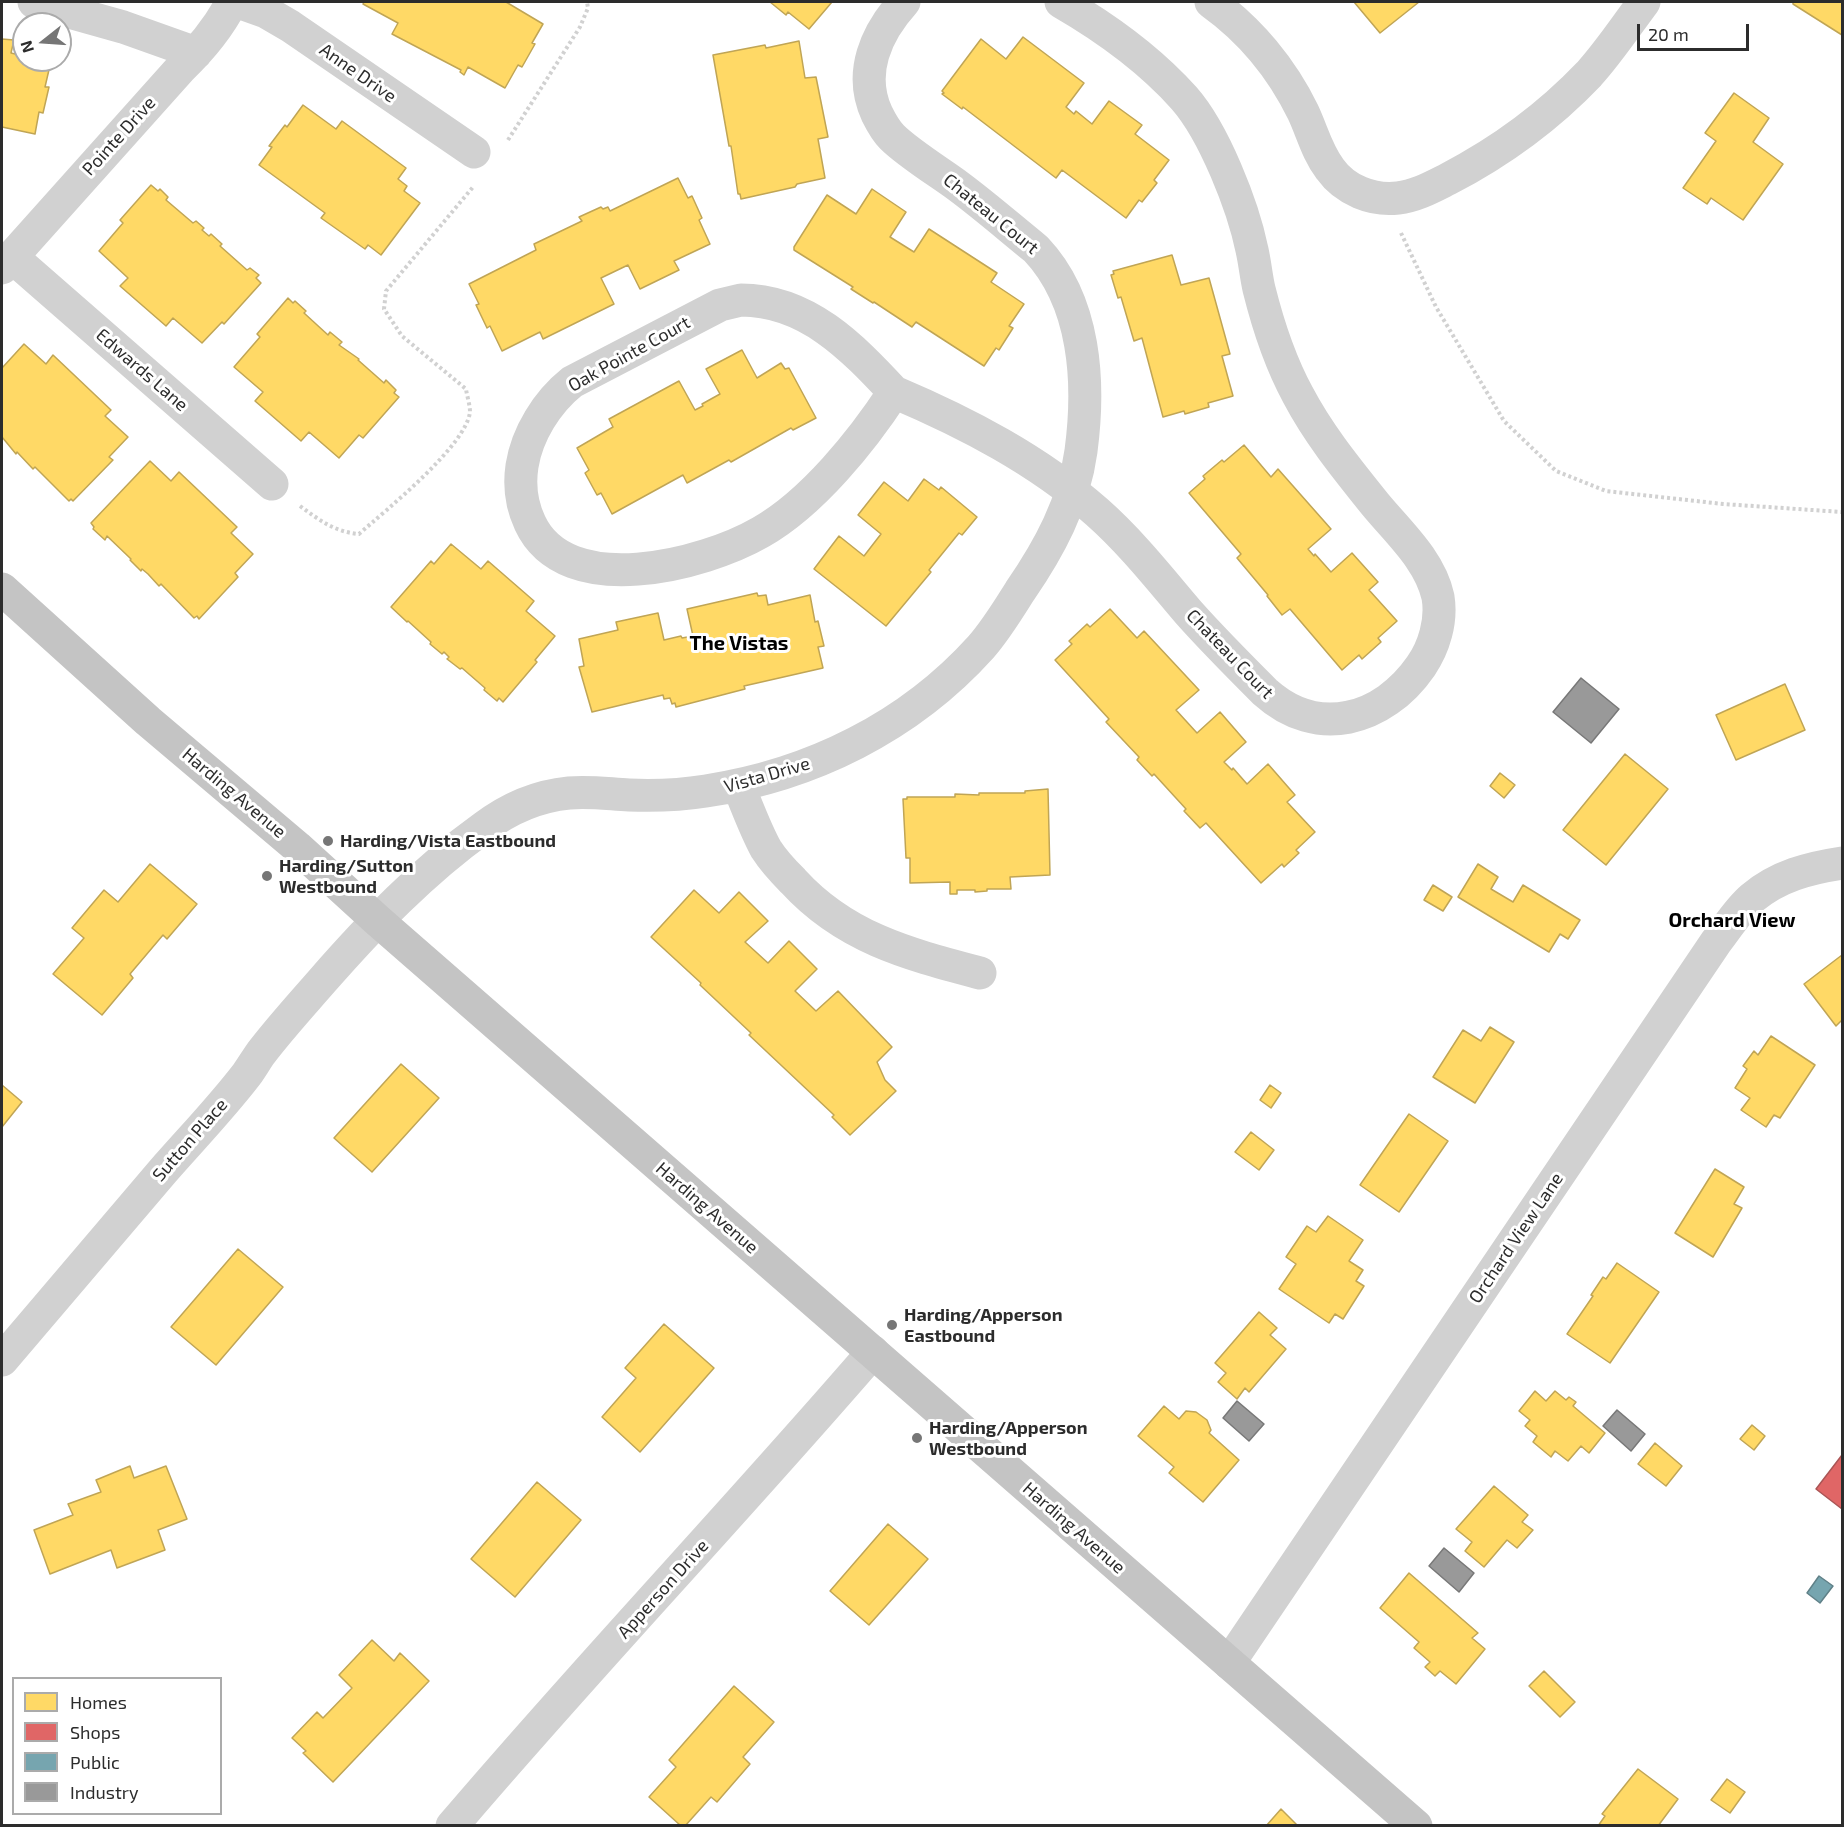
<!DOCTYPE html>
<style>
body{margin:0}
#map{position:relative;width:1844px;height:1827px;overflow:hidden;background:#fff;font-family:"Exo 2",sans-serif}
canvas{display:block}
.frame{position:absolute;inset:0;border:3px solid #2c2c2c;pointer-events:none}
.legend{position:absolute;left:12px;top:1677px;width:210px;height:138px;box-sizing:border-box;background:#fff;border:2px solid #ababab;margin:0;padding:8px 10px;list-style:none;font-size:18px;color:#2c2c2c}
.legend li{display:flex;align-items:center;gap:12px;height:30px}
.legend b{width:30px;border:2px solid #ababab}
.north{position:absolute;left:12px;top:12px;width:60px;height:60px;box-sizing:border-box;background:#fff;border:2px solid #ababab;border-radius:50%;rotate:253deg;font-size:16px;font-weight:700;line-height:24px;text-align:center;color:#2c2c2c}
.north::after{content:'';display:block;margin:auto;width:21px;height:27px;background:#767676;clip-path:polygon(50% 0,100% 100%,50% 72%,0 100%)}
.scale{position:absolute;left:1637px;top:24px;width:112px;height:27px;box-sizing:border-box;border:3px solid #2c2c2c;border-top:0;padding-left:8px;font-size:18px;line-height:21px;white-space:nowrap;color:#2c2c2c;-webkit-text-stroke:4px #fff;paint-order:stroke}
</style>
<div id="map">
<canvas width="1844" height="1827"></canvas>
<div class="frame"></div>
<ul class="legend">
<li><b style="height:16px;background:#ffd966"></b>Homes</li>
<li><b style="height:16px;background:#e06666"></b>Shops</li>
<li><b style="height:16px;background:#76a5af"></b>Public</li>
<li><b style="height:16px;background:#999"></b>Industry</li>
</ul>
<div class="north">N</div>
<div class="scale">20 m</div>
</div>
<script>
const g = document.querySelector('canvas').getContext('2d');
g.lineJoin = 'round';
function paint(path, color) { g.fillStyle = color; g.fill(path, 'evenodd'); }
function strokePath(path, color, width, dash) { g.strokeStyle = color; g.lineWidth = width; g.lineCap = dash ? 'butt' : 'round'; g.setLineDash(dash || []); g.stroke(path); }
function label(font, color, halo, rows, align = 'center') {
  g.font = font + ' "Exo 2",sans-serif'; g.lineWidth = 6; g.setLineDash([]); g.textBaseline = 'middle'; g.strokeStyle = halo; g.fillStyle = color; for (const [text, x, y, turn = 0] of rows) {
    g.save(); g.translate(x, y); g.rotate((+turn || 0) * Math.PI / 180); g.textAlign = isNaN(turn) ? turn : align; if (halo) g.strokeText(text, 0, 0); g.fillText(text, 0, 0); g.restore();
  }
}
const homes = new Path2D(`
 M364 2H506L543 24 532 43 535 44 522 67 518 65 505 88 468 67 464 75 460 72 461 70 392 34 398 23 363 4Z
 M770 2H832L809 29 788 12 786 15Z
 M1354 2H1419L1380 33Z
 M1793 2H1842V35L1793 4Z
 M1023 37 1084 83 1066 107 1074 114 1076 111 1092 124 1109 101 1142 125 1135 134 1169 160 1154 180 1157 183 1142 202 1139 200 1126 218 1062 170 1056 178 963 107 962 109 942 94 944 93 942 91 981 39 1006 59Z
 M2 39 14 40 11 53 24 56V60L51 61 45 87H49L43 113 39 112 35 134 2 127Z
 M799 41 805 78 816 77 828 137 818 139 825 178 797 184 795 187 741 199 740 194H738L731 146H729L713 55 765 45 766 48Z
 M1734 93 1769 118 1753 142 1783 164 1743 220 1711 198 1707 204 1683 188 1716 141 1705 133Z
 M303 105 336 129 342 121 406 168 398 179 407 186 404 191 420 203 381 255 368 245 365 249 321 218 325 213 259 165 272 147 269 146 285 125 287 127Z
 M678 178 688 198 692 196 702 218 699 220 710 244 674 261 679 270 640 289 628 265 601 278 614 304 543 339 540 332 502 351 490 326 487 328 476 305 479 304 469 284 536 250 534 244 582 221 579 217 601 207 603 209 608 207 610 211Z
 M151 185 158 191 160 189 168 197 166 200 193 223 196 221 204 228 202 230 209 236 211 234 222 244 220 246 247 270 250 268 259 275 256 278 261 283 224 324 222 322 202 343 173 318 166 326 120 286 128 278 99 251 123 223 120 220Z
 M872 189 906 212 890 237 914 252 929 229 997 273 991 282 1024 304 1009 326 1013 328 999 350 996 348 984 366 916 322 912 327 874 302 873 303 851 289 853 287 794 250V247L827 195 856 214Z
 M1172 255 1181 285 1209 278 1230 354 1222 356 1233 396 1208 403 1209 407 1185 414 1184 411 1163 417 1142 338 1134 341 1121 297 1118 298 1111 275 1114 274 1113 271Z
 M288 298 293 303 295 301 306 311 304 313 328 335 330 332 342 342 339 345 359 359 358 360 384 383 386 380 396 390 394 393 399 397 363 438 359 435 339 458 309 432 301 441 255 401 263 392 234 367 260 337 257 334Z
 M24 344 46 364 53 355 111 410 105 416 128 437 109 457 113 460 73 501 71 499 69 501 35 467 33 469 17 452 16 454 2 437V368Z
 M742 350 757 378 781 363 785 369 789 368 816 418 793 430 791 428 731 462 729 460 687 483 683 475 612 514 601 493 597 495 585 473 589 470 577 448 613 427 609 419 679 381 695 410 703 406 702 404 720 394 706 369Z
 M1244 445 1271 477 1278 469 1331 529 1308 549 1314 556 1315 554 1331 572 1352 553 1378 582 1369 590 1397 621 1378 638 1381 642 1362 659 1359 655 1342 670 1290 609 1282 615 1267 596 1268 595 1237 558 1241 554 1189 493 1205 479 1203 476 1222 460 1224 462Z
 M150 461 171 481 179 472 237 527 231 533 253 554 235 573 238 577 199 619 197 616 194 618 161 584 159 586 148 574 142 569 141 571 130 560 131 559 107 536 105 540 93 529 94 527 91 523Z
 M924 479 939 490 941 487 977 517 962 535 959 533 929 570 931 572 886 626 814 569 839 536 864 556 881 534 858 515 884 482 908 501Z
 M451 544 481 569 488 561 534 601 526 611 555 636 535 660 537 662 503 702 499 698 497 701 484 690 485 688 462 668 460 669 447 659 449 657 444 652 442 654 430 644 431 642 408 621 407 622 391 607 431 561 434 564Z
 M757 593 758 596 766 595 768 605 810 595 815 622 818 621 824 646 818 647 823 668 744 686 745 689 676 707 675 703 672 704 670 698 664 699 663 695 592 712 579 667 584 666 579 639 618 630 616 622 658 613 664 640 681 636 682 638 693 636 687 609Z
 M1110 609 1137 638 1144 631 1199 690 1176 710 1197 733 1220 712 1246 742 1224 762 1232 770 1233 768 1247 784 1268 764 1295 795 1287 802 1315 832 1296 850 1299 853 1284 867 1282 864 1261 883 1206 823 1200 828 1184 811 1186 809 1154 774 1152 776 1137 760 1139 757 1106 722 1109 719 1055 660 1072 644 1069 641 1087 624 1090 627Z
 M1785 684 1805 730 1736 760 1716 715Z
 M1625 754 1668 789 1606 865 1563 830Z
 M1500 773 1515 785 1504 798 1490 786Z
 M1048 789 1050 875 1010 877 1011 889H987V891L975 892V890H957V894H950V882L910 883V858H906L903 799H907V797H955V794L979 795V793H1025V791Z
 M150 864 197 904 167 939 163 935 130 974 133 978 102 1015 53 974 84 938 72 928 104 890 118 902Z
 M1478 864 1498 877 1491 889 1513 902 1523 885 1580 920 1568 939 1560 934 1549 952 1458 897Z
 M1433 885 1452 897 1443 911 1424 900Z
 M694 890 719 913 739 892 768 921 745 942 768 963 789 941 817 969 795 991 816 1011 838 991 892 1047 877 1062 885 1080 896 1091 850 1135 832 1117 834 1115 749 1035 751 1033 700 985 701 983 651 937Z
 M1842 955V1020L1836 1026 1804 984Z
 M1490 1027 1514 1042 1475 1103 1433 1077 1463 1030 1481 1041Z
 M1771 1036 1815 1065 1780 1118 1774 1115 1766 1127 1741 1110 1750 1098 1735 1088 1747 1069 1743 1066 1754 1051 1758 1055Z
 M401 1064 439 1098 372 1172 334 1138Z
 M2 1085 22 1102 2 1127Z
 M1270 1085 1281 1093 1271 1108 1260 1100Z
 M1409 1114 1448 1141 1399 1212 1360 1185Z
 M1251 1132 1274 1150 1259 1170 1235 1152Z
 M1715 1169 1744 1187 1734 1204 1742 1208 1713 1257 1675 1233Z
 M1328 1216 1363 1240 1349 1261 1363 1270 1356 1281 1364 1286 1343 1319 1335 1314 1329 1323 1279 1289 1296 1264 1286 1257 1307 1226 1316 1232Z
 M238 1249 283 1287 216 1365 171 1327Z
 M1617 1263 1659 1292 1610 1363 1567 1334 1593 1296 1591 1295 1603 1277 1606 1279Z
 M1259 1312 1277 1328 1270 1335 1286 1349 1249 1392 1245 1388 1237 1399 1218 1382 1226 1373 1215 1363Z
 M664 1324 714 1368 640 1452 602 1417 636 1378 625 1368Z
 M1535 1391 1546 1401 1555 1391 1566 1400 1569 1397 1576 1402 1573 1406 1605 1433 1589 1453 1581 1446 1568 1461 1555 1451 1551 1457 1533 1442 1537 1436 1525 1426 1530 1420 1519 1411Z
 M1164 1406 1179 1419 1186 1411 1196 1412 1207 1420 1211 1430 1209 1433 1239 1460 1203 1502 1169 1473 1174 1467 1138 1436Z
 M1752 1425 1765 1436 1754 1450 1740 1439Z
 M1655 1443 1682 1466 1666 1486 1638 1464Z
 M130 1466 134 1478 166 1466 187 1519 158 1530 165 1550 117 1568 111 1550 50 1574 34 1530 73 1515 68 1504 101 1492 96 1480Z
 M537 1482 581 1520 515 1597 471 1559Z
 M1494 1486 1528 1515 1522 1522 1533 1530 1517 1548 1507 1540 1484 1567 1465 1551 1472 1542 1456 1529Z
 M888 1524 928 1559 869 1625 830 1591Z
 M1409 1573 1478 1633 1472 1638 1485 1649 1456 1684 1440 1671 1435 1676 1425 1667 1430 1662 1414 1648 1419 1642 1380 1608Z
 M372 1640 394 1661 400 1653 429 1681 333 1782 303 1753 306 1751 292 1738 317 1712 323 1718 352 1688 339 1675Z
 M1544 1671 1575 1702 1560 1717 1529 1686Z
 M734 1686 774 1722 743 1757 750 1764 717 1802 711 1797 685 1826H681L649 1797 676 1767 669 1760Z
 M1638 1769 1678 1799 1658 1826H1598L1605 1816 1602 1814Z
 M1727 1779 1745 1792 1730 1813 1711 1800Z
 M1281 1809 1298 1826H1266Z`);
paint(homes, '#ffd966');
strokePath(homes, '#c0a555', 1.5);
const shops = new Path2D(`
 M1842 1455V1509L1816 1489Z`);
paint(shops, '#e06666');
strokePath(shops, '#a55', 1.5);
const public = new Path2D(`
 M1819 1576 1833 1586 1820 1603 1807 1593Z`);
paint(public, '#76a5af');
strokePath(public, '#608188', 1.5);
const industry = new Path2D(`
 M1581 678 1619 709 1591 743 1553 712Z
 M1237 1401 1264 1424 1249 1441 1223 1418Z
 M1617 1410 1645 1434 1631 1451 1603 1426Z
 M1444 1548 1474 1573 1459 1592 1429 1566Z`);
paint(industry, '#999');
strokePath(industry, '#787878', 1.5);
strokePath(new Path2D(`
 M508 140 580 27 588 8 587 2
 M1401 233 1436 307 1504 421 1556 471 1606 491 1723 504 1842 512
 M300 506C319 520 335 532 359 534 386 510 466 446 470 412 470 405 467 396 466 389L402 336 384 309 386 291 473 187`), '#d1d1d1', 4, [3, 3]);
strokePath(new Path2D(`
 M34 2 123 27 196 53
 M238 2 266 12 290 26 474 152
 M1211 2C1250 30 1282 69 1303 112 1312 131 1317 152 1330 169 1345 190 1372 201 1398 198 1416 196 1432 187 1448 179 1500 152 1549 116 1589 74 1609 52 1626 26 1644 2
 M12 257 272 484
 M2 268 181 68C202 48 219 27 232 2
 M741 300C807 300 852 347 894 392 862 441 812 503 761 532 704 565 566 601 530 523 521 504 519 486 522 466 527 434 547 402 572 382L720 305Z
 M894 392C967 423 1038 460 1097 512 1131 542 1160 579 1189 613 1213 640 1239 666 1265 692 1317 739 1383 721 1421 666 1434 647 1442 621 1438 597 1430 560 1398 532 1375 504 1347 469 1319 435 1298 395 1280 362 1268 325 1259 289 1256 276 1255 263 1252 250 1243 206 1214 132 1184 98 1149 59 1106 28 1061 2
 M738 785C747 806 755 829 766 849 773 860 783 871 793 881 845 938 908 954 980 973
 M2 1360C55 1297 109 1234 163 1171 191 1139 221 1108 247 1074 252 1067 256 1060 261 1053 280 1028 302 1004 322 981 371 925 423 871 483 828 508 809 538 796 569 793 589 791 609 794 629 795 654 796 681 795 706 791 811 775 909 727 981 647 996 630 1008 610 1020 591 1049 549 1074 503 1081 451 1090 383 1086 302 1036 249 1010 228 985 206 958 186 939 172 908 153 892 137 885 130 881 122 877 114 858 73 876 33 904 2
 M1229 1663 1716 942C1727 928 1738 910 1752 898 1778 876 1809 868 1842 863
 M452 1826C589 1665 735 1512 873 1352`), '#d1d1d1', 33);
strokePath(new Path2D(`
 M2 589 148 721 297 847 377 920 1416 1826`), '#c4c4c4', 33);
for (const [x, y, r, color] of [
 [328,841,6,"#767676"],
 [267,876,6,"#767676"],
 [892,1325,6,"#767676"],
 [917,1438,6,"#767676"]
]) { const dot = new Path2D(); dot.arc(x, y, r, 0, 2 * Math.PI); g.fillStyle = color; g.fill(dot); strokePath(dot, '#fff', 2); }
label('18px', '#2c2c2c', '#fff', [
 ["Anne Drive",358,73,35],
 ["Pointe Drive",119,136,-48],
 ["Chateau Court",991,214,39],
 ["Oak Pointe Court",629,354,-29],
 ["Edwards Lane",142,370,41],
 ["Chateau Court",1230,654,46],
 ["Vista Drive",767,775,-16],
 ["Harding Avenue",234,793,40],
 ["Sutton Place",190,1140,-49],
 ["Harding Avenue",707,1208,41],
 ["Orchard View Lane",1516,1238,-56],
 ["Harding Avenue",1074,1528,41],
 ["Apperson Drive",663,1589,-48]
]);
label('bold 18px', '#2c2c2c', '#fff', [
 ["Harding/Vista Eastbound",340,841],
 ["Harding/Sutton",279,866],
 ["Westbound",279,887],
 ["Harding/Apperson",904,1315],
 ["Eastbound",904,1336],
 ["Harding/Apperson",929,1428],
 ["Westbound",929,1449]
], 'left');
label('bold 20px', '#000', '#fff', [
 ["The Vistas",739,643],
 ["Orchard View",1732,920]
]);
</script>
